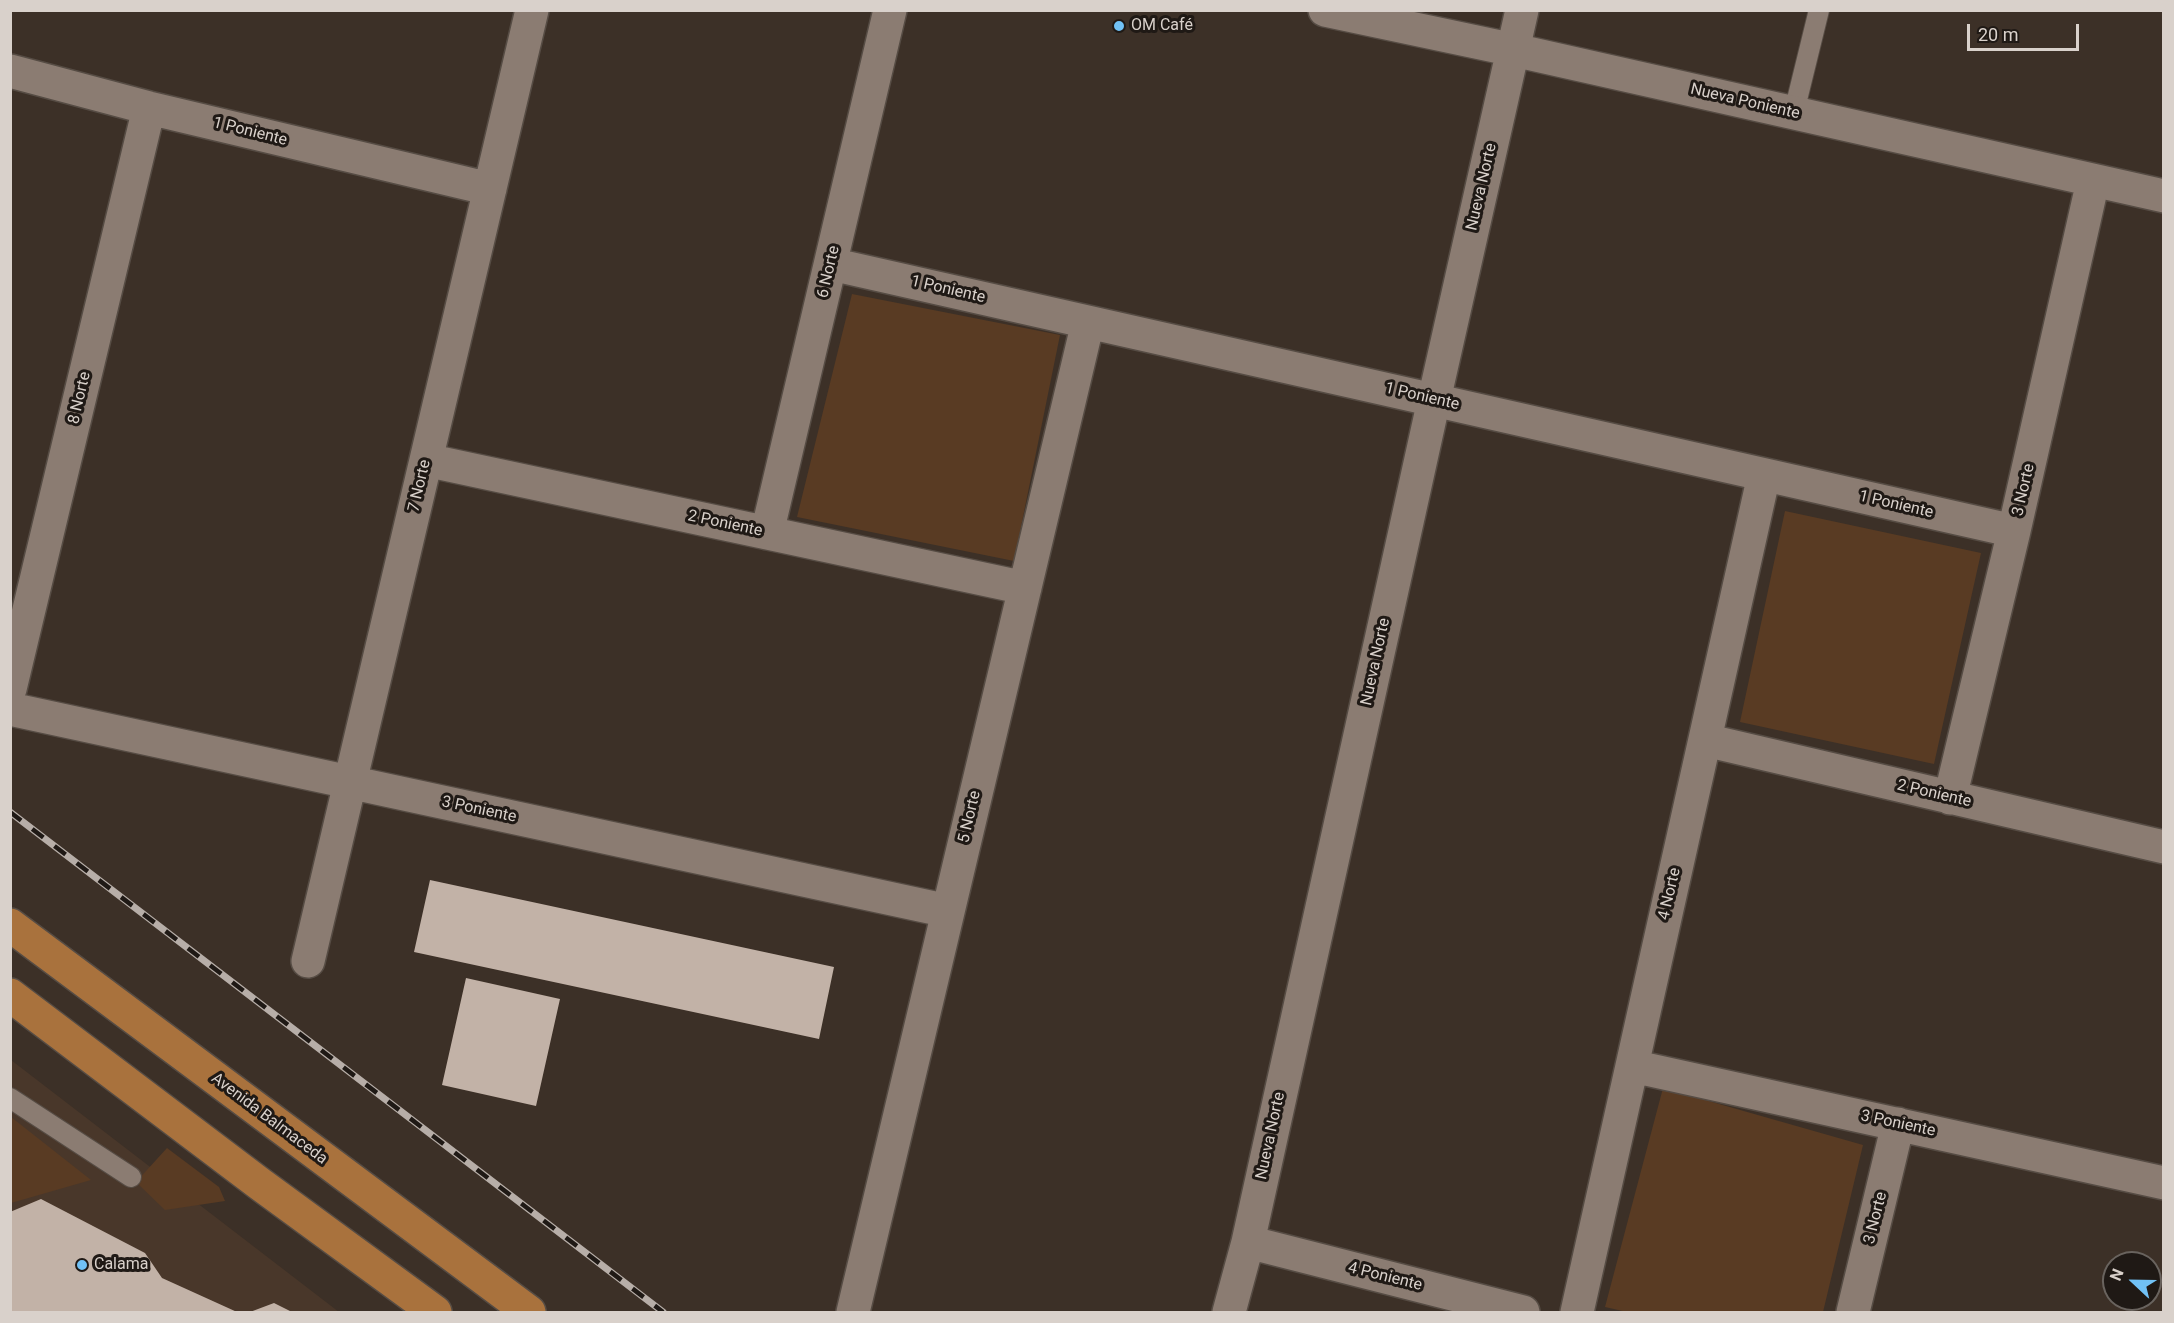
<!DOCTYPE html>
<meta charset="utf-8">
<style>
body{margin:0}
#map{position:relative;width:2174px;height:1323px;overflow:hidden;background:#3c3027;font-family:Roboto,sans-serif}
canvas{display:block}
.frame{position:absolute;inset:0;border:12px solid #d9d1cb;pointer-events:none}
.north{position:absolute;left:2102px;top:1251px;width:60px;height:60px;box-sizing:border-box;background:#1f1915;border:2px solid #69635e;border-radius:50%;rotate:292deg;font-size:16px;font-weight:700;line-height:24px;text-align:center;color:#d9d1cb}
.north::after{content:'';display:block;margin:auto;width:21px;height:27px;background:#71c1f5;clip-path:polygon(50% 0,100% 100%,50% 72%,0 100%)}
.scale{position:absolute;left:1967px;top:24px;width:112px;height:27px;box-sizing:border-box;border:3px solid #d9d1cb;border-top:0;padding-left:8px;font-size:18px;line-height:21px;white-space:nowrap;color:#d9d1cb;-webkit-text-stroke:4px #1f1915;paint-order:stroke}
</style>
<div id="map">
<canvas width="2174" height="1323"></canvas>
<div class="frame"></div>
<div class="north">N</div>
<div class="scale">20 m</div>
</div>
<script>
const g = document.querySelector('canvas').getContext('2d');
g.lineJoin = 'round';
function paint(path, color) { g.fillStyle = color; g.fill(path, 'evenodd'); }
function strokePath(path, color, width, dash) { g.strokeStyle = color; g.lineWidth = width; g.lineCap = dash ? 'butt' : 'round'; g.setLineDash(dash || []); g.stroke(path); }
function label(font, color, halo, rows, align = 'center') {
  g.font = font + ' Roboto,sans-serif'; g.lineWidth = 6; g.setLineDash([]); g.textBaseline = 'middle'; g.strokeStyle = halo; g.fillStyle = color; for (const [text, x, y, turn = 0] of rows) {
    g.save(); g.translate(x, y); g.rotate((+turn || 0) * Math.PI / 180); g.textAlign = isNaN(turn) ? turn : align; if (halo) g.strokeText(text, 0, 0); g.fillText(text, 0, 0); g.restore();
  }
}
paint(new Path2D(`
 M11 1060 339 1312H11Z`), '#49372a');
paint(new Path2D(`
 M852 294 1060 335 1014 561 797 517Z
 M1785 511 1981 553 1934 764 1740 722Z
 M1663 1088 1863 1145 1823 1312H1627L1605 1307Z
 M11 1117 91 1180 11 1203Z
 M167 1148 219 1187 225 1201 165 1210 136 1182Z`), '#593b23');
paint(new Path2D(`
 M430 880 834 967 819 1039 414 952Z
 M466 978 560 999 536 1106 442 1085Z
 M41 1199 145 1253 162 1278 237 1312H10V1212Z
 M274 1303 292 1312H250Z`), '#c2b2a7');
const lane = new Path2D(`
 M1794 112 1819 10
 M10 1098 131 1177`);
const street = new Path2D(`
 M1325 10 1514 50 2164 196
 M10 71 149 108 490 189
 M831 264 2014 531
 M426 460 1025 588
 M767 533 890 10
 M10 689 149 108
 M10 709 948 911
 M1705 740 2164 847
 M1950 798 2014 531 2093 181
 M308 961 532 10
 M1632 1066 2164 1183
 M1248 1242 1523 1312
 M853 1312 1088 322
 M1229 1312 1248 1242 1434 400 1522 10
 M1577 1312 1764 475
 M1853 1312 1898 1124`);
const primary = new Path2D(`
 M10 925 529 1312
 M10 995 260 1184 435 1312`);
strokePath(lane, '#564c44', 22);
strokePath(street, '#564c44', 36);
strokePath(primary, '#564c44', 36);
strokePath(lane, '#8b7c72', 20);
strokePath(street, '#8b7c72', 33);
strokePath(primary, '#a9723d', 33);
const rail = new Path2D(`
 M10 812 663 1312`);
strokePath(rail, '#b7aea8', 7);
strokePath(rail, '#1f1915', 4.5, [14]);
for (const [x, y, r, color] of [
 [1119,26,6,"#71c1f5"],
 [82,1265,6,"#71c1f5"]
]) { const dot = new Path2D(); dot.arc(x, y, r, 0, 2 * Math.PI); g.fillStyle = color; g.fill(dot); strokePath(dot, '#1f1915', 2); }
label('16px', '#d9d1cb', '#1f1915', [
 ["OM Café",1131,26],
 ["Calama",94,1265]
], 'left');
label('16px', '#d9d1cb', '#1f1915', [
 ["Nueva Poniente",1745,102,13],
 ["1 Poniente",250,132,14],
 ["Nueva Norte",1482,187,-77],
 ["6 Norte",829,272,-77],
 ["1 Poniente",948,290,13],
 ["1 Poniente",1422,397,13],
 ["8 Norte",80,398,-77],
 ["7 Norte",420,486,-77],
 ["3 Norte",2024,490,-77],
 ["1 Poniente",1896,505,13],
 ["2 Poniente",725,524,12],
 ["Nueva Norte",1376,662,-78],
 ["2 Poniente",1934,794,13],
 ["3 Poniente",479,810,12],
 ["5 Norte",970,817,-77],
 ["4 Norte",1670,894,-77],
 ["Avenida Balmaceda",269,1119,37],
 ["3 Poniente",1898,1124,12],
 ["Nueva Norte",1271,1136,-78],
 ["3 Norte",1876,1218,-76],
 ["4 Poniente",1385,1277,14]
]);
</script>
